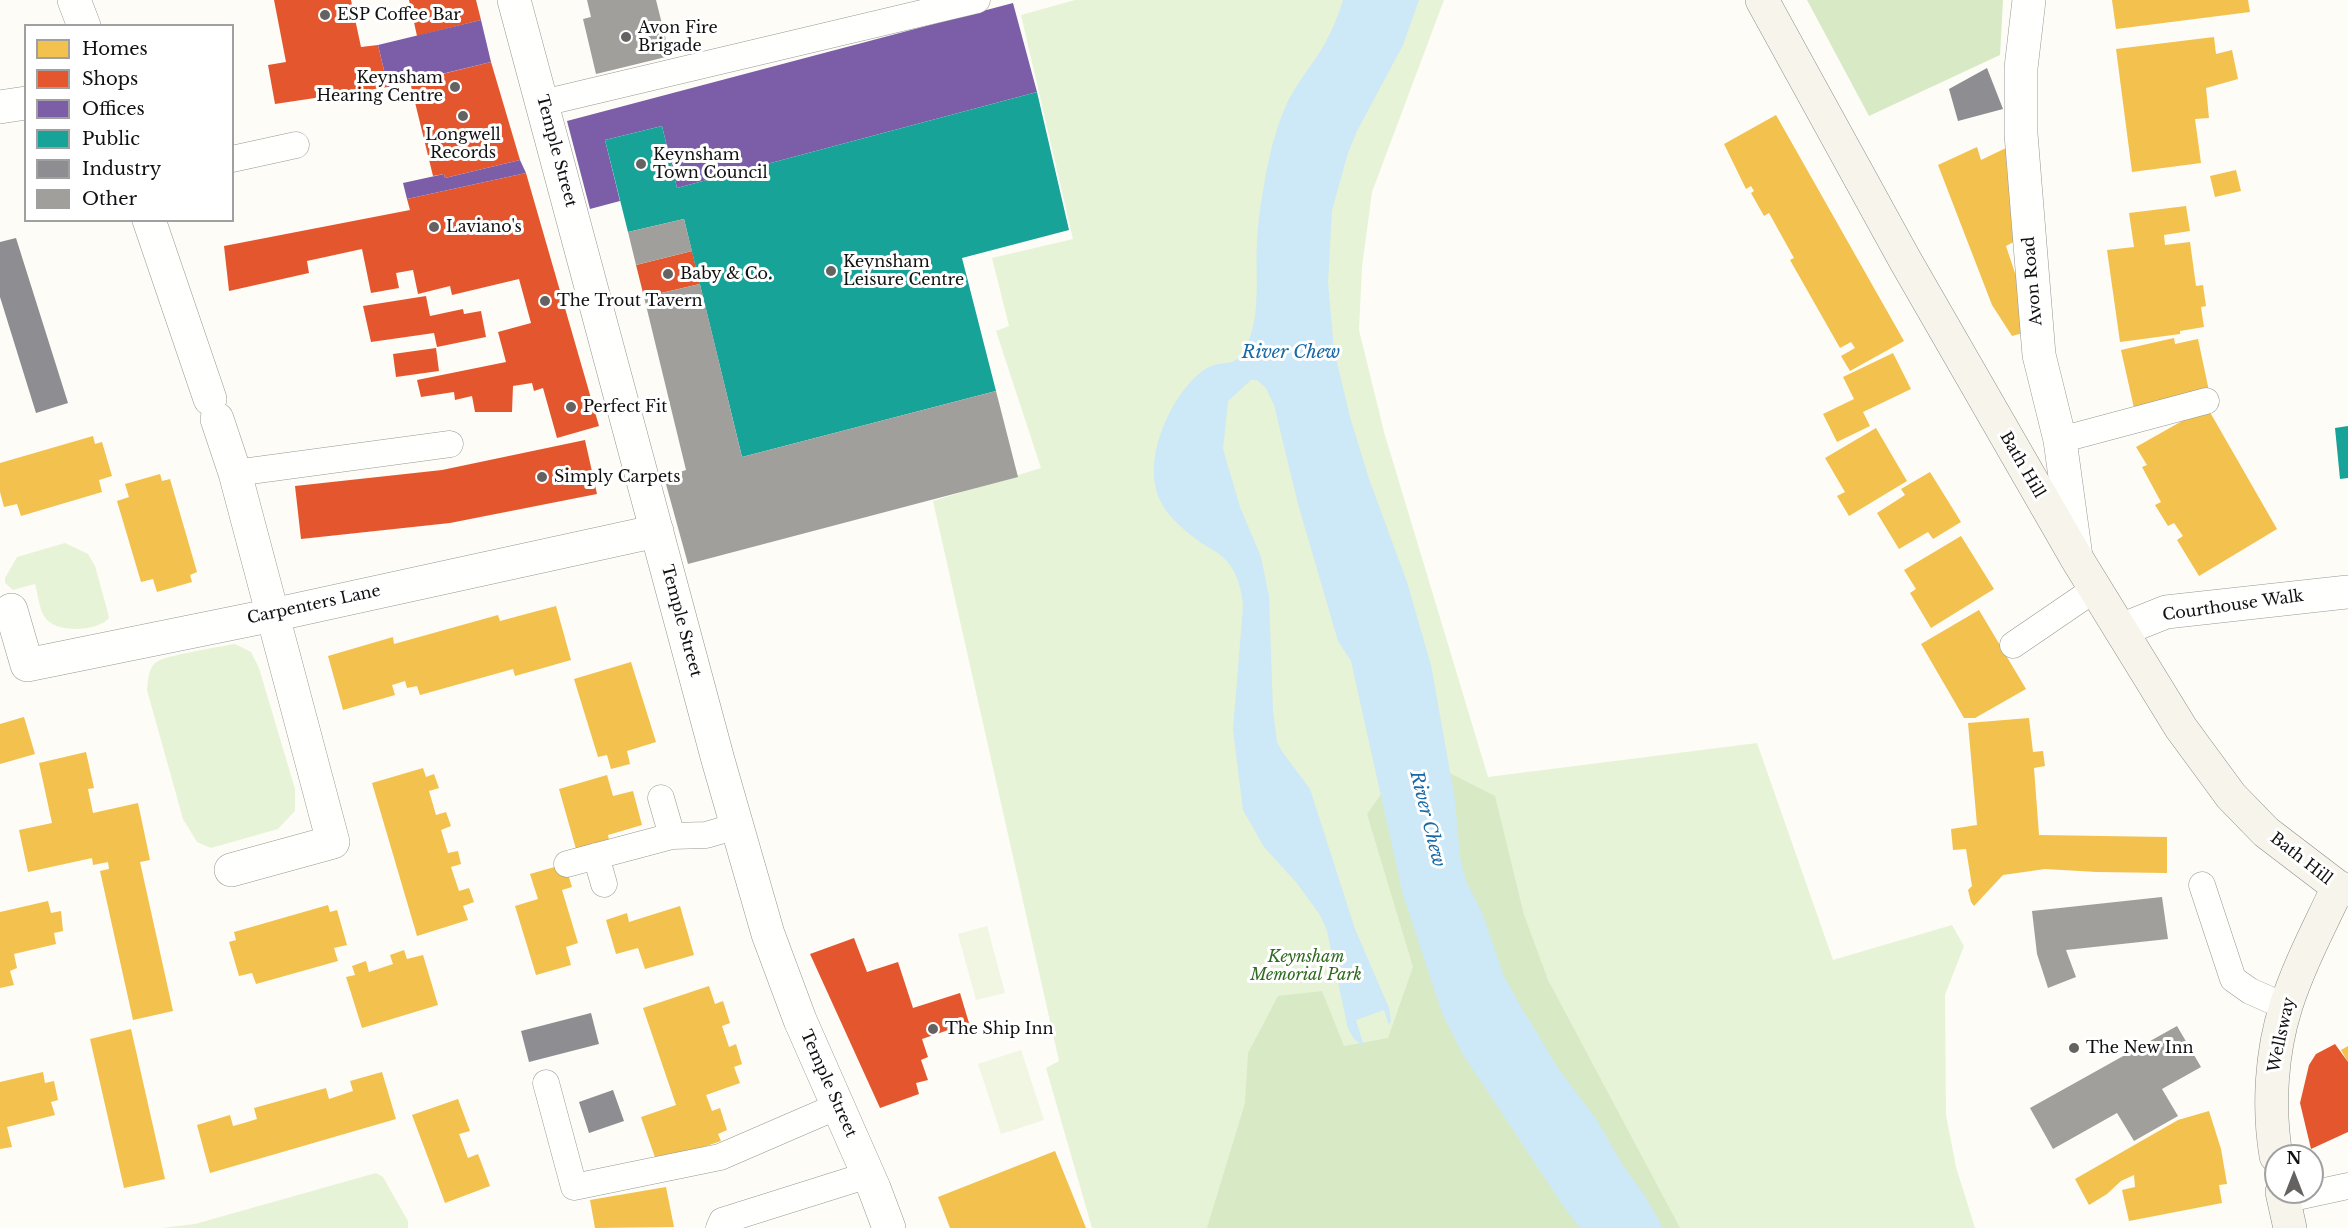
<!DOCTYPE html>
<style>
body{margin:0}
#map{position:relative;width:2348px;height:1228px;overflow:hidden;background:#fdfcf7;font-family:"Libre Baskerville",serif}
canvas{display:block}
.legend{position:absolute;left:24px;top:24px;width:210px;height:198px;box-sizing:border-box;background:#fff;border:2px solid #a0a0a0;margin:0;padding:8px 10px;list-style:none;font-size:18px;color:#111}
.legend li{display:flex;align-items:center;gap:12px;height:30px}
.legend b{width:30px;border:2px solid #a0a0a0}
.north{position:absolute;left:2264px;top:1144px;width:60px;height:60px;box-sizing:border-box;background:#fff;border:2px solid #a0a0a0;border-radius:50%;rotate:0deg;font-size:16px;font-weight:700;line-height:24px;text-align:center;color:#111}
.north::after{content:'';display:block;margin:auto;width:21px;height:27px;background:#646362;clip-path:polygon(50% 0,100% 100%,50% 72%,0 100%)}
</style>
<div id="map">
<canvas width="2348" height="1228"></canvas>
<ul class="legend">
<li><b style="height:16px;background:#f2c14e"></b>Homes</li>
<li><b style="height:16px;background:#e4572e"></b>Shops</li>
<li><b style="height:16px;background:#7b5ea7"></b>Offices</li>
<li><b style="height:16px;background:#17a398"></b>Public</li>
<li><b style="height:16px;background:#8d8d92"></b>Industry</li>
<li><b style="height:16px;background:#a19f9c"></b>Other</li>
</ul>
<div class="north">N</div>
</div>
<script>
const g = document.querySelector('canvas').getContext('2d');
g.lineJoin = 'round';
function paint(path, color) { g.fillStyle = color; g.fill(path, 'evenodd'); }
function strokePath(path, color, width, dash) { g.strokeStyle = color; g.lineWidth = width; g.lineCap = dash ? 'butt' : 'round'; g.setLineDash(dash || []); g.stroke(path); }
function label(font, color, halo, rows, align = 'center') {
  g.font = font + ' "Libre Baskerville",serif'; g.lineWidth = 6; g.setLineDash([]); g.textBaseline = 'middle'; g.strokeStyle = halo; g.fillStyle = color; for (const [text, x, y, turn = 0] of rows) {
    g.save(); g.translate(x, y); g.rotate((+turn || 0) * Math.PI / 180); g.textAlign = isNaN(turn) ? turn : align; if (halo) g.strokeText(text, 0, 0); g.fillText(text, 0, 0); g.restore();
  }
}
paint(new Path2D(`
 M1075 0H1444L1372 192 1362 267 1359 330 1384 432 1488 777 1757 743 1833 960 1952 925 1964 946 1945 995 1946 1115 1956 1167 1975 1228H1092L1046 1068 1059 1061 933 501 1041 468 996 331 1009 326 992 258 1073 239 1021 15Z
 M65 543 88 554 95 566 108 613 109 618C97 632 54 634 44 616 39 608 38 594 35 584L13 590 5 583V578L17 557Z
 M235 644 251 652 259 668 295 789V811L278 829 211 848 197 842 183 819 147 690C148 682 148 669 155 663 164 655 220 647 235 644Z
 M376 1173 383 1177 408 1221V1228H161L195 1224Z`), '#e7f3d7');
paint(new Path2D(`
 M1807 0H2003L2000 55 1869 116Z
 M1440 768 1495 796 1524 915 1548 980 1680 1228H1207L1245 1103 1248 1053 1278 996 1322 991 1344 1046 1388 1038 1413 967 1367 814 1396 773Z`), '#d8eac5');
paint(new Path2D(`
 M987 926 1005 993 976 1000 958 934Z
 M1021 1050 1044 1120 1001 1134 978 1064Z`), '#f0f6e1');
paint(new Path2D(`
 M1343 0H1419L1403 45 1357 131 1348 153 1332 210 1328 282 1334 350 1350 417 1369 479 1407 582 1431 665 1455 800 1460 857 1466 881 1483 915 1503 974 1517 1000 1558 1068 1597 1120 1622 1164 1644 1194 1663 1228H1580L1564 1207 1462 1053 1442 1013 1403 895 1351 661 1338 641 1298 504 1274 405 1266 388 1257 380H1251L1228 401 1223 449 1240 507 1261 557 1269 596 1273 711 1277 742 1283 753 1310 789 1355 929 1389 1008 1391 1021 1389 1025 1384 1010 1356 1020 1364 1046 1355 1040 1348 1029 1327 931 1320 915 1296 882 1264 847 1243 810 1233 730 1243 606C1242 590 1237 572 1226 560 1218 552 1209 548 1200 542 1171 520 1152 503 1154 465 1156 432 1179 385 1207 368 1223 359 1235 369 1245 349 1262 317 1255 275 1257 241 1258 224 1260 207 1263 191 1268 160 1275 128 1289 99 1297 84 1307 71 1316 58 1328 40 1337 20 1343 0Z`), '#cde8f7');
paint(new Path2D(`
 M2112 0H2248L2250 12 2116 29Z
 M2214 37 2216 54 2232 50 2238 79 2206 88 2209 118 2195 119 2201 163 2132 172 2116 49Z
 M1776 115 1904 341 1850 371 1841 356 1855 348 1851 342 1840 348 1790 260 1794 258 1769 213 1764 216 1751 193 1754 191 1751 186 1746 189 1724 144Z
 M1977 147 1981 160 2006 148 2019 239 2006 246 2023 297V333L2012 336 1992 305 1938 165Z
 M2236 170 2241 191 2215 197 2210 176Z
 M2186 206 2190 231 2164 235 2165 245 2190 242 2196 286 2203 285 2206 306 2201 307 2204 327 2180 331V334L2120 342 2107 250 2134 247 2129 213Z
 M2174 338 2175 344 2198 339 2209 391 2134 408 2121 350Z
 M1893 353 1911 389 1863 412 1870 426 1837 442 1823 414 1854 399 1843 377Z
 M2207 407 2277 529 2199 576 2177 540 2183 536 2174 523 2168 526 2155 505 2161 502 2142 467 2147 465 2136 447Z
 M1876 428 1907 481 1849 516 1837 496 1845 492 1825 458Z
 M93 436 95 444 102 442 112 476 99 480 102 492 21 516 17 504 4 507 0 492V463Z
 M1930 472 1961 522 1933 539 1928 532 1899 549 1877 513 1905 495 1901 489Z
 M160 474 162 481 170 479 197 572 190 575 192 582 157 592 153 579 141 582 117 501 129 497 125 484Z
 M1961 536 1994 589 1931 628 1910 593 1916 589 1904 570Z
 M556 606 571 660 515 676 513 669 420 695 417 686 407 688 405 681 392 685 395 695 343 710 328 656 393 637 394 644 498 615 500 621Z
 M1979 610 2026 689 1975 718H1964L1921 644Z
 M631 662 656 742 627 751 630 764 611 769 607 755 598 757 574 679Z
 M24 717 35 754 0 764V724Z
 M2029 718 2033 752 2043 751 2045 766 2034 768 2039 835 2167 837V873L2097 872 2045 869 2003 875 1974 906 1971 902 1968 890 1972 886 1966 849 1953 850 1951 829 1977 825 1968 723Z
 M86 752 94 788 88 789 93 813 138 803 150 860 140 862 173 1011 133 1020 100 871 109 869 108 862 93 865 92 858 28 872 19 830 52 823 39 763Z
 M423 768 426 777 434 774 439 788 429 791 436 815 446 812 451 826 441 830 448 853 458 851 461 864 451 867 459 891 469 888 474 902 463 906 468 920 417 936 372 783Z
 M607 775 613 796 633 791 642 825 608 835 609 840 576 849 559 789Z
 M565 864 572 887 562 890 578 943 566 947 571 965 536 975 515 906 538 899 530 874Z
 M48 901 51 913 61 911 63 931 54 933 56 944 14 954 17 968 10 971 14 985 0 988V912Z
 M328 905 330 912 337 910 347 945 334 948 338 961 256 984 252 973 239 976 229 942 236 940 234 932Z
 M680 906 694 955 645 969 638 948 616 954 606 920 627 913 629 922Z
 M404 950 407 959 423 955 438 1005 362 1028 346 977 355 975 352 966 366 961 369 972 393 964 390 955Z
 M709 986 715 1004 723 1001 730 1023 722 1026 729 1047 736 1044 742 1064 734 1067 740 1083 706 1095 712 1111 720 1108 727 1130 718 1134 721 1141 657 1163 641 1117 676 1105 643 1008Z
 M131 1029 165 1179 124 1188 90 1039Z
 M2348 1046V1062L2341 1050Z
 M43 1072 45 1083 54 1081 58 1100 51 1102 55 1115 7 1127 12 1147 0 1149V1082Z
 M382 1072 396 1119 210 1173 197 1125 230 1115 233 1126 244 1123 257 1119 254 1108 326 1088 329 1099 353 1091 350 1081Z
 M458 1099 470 1131 459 1134 468 1158 478 1154 490 1186 445 1203 412 1115Z
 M2209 1111 2221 1149 2227 1184 2219 1185 2222 1203 2129 1221 2122 1190 2135 1187 2134 1175 2121 1181 2107 1194 2089 1205 2075 1179 2178 1120Z
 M1055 1151 1086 1228H950L938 1197Z
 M666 1187 674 1227 595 1228 590 1200Z`), '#f2c14e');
paint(new Path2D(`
 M274 0H351L361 47 378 45 388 87 275 104 268 65 286 62Z
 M409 0H476L481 20 417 36Z
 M491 62 520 160 445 178 444 174 433 176 410 82Z
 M526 173 599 426 557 438 543 388 534 391 532 383 513 386 512 412H475L472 396 455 400 454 392 421 397 417 380 506 362 498 332 531 323 519 279 452 295 450 286 418 294 413 270 396 273 399 288 371 293 362 249 307 261 309 273 229 291 224 246 410 210 407 199Z
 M692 251 700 284 644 297 636 265Z
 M426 296 430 316 463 309 464 314 481 311 486 337 437 347 434 333 371 342 363 306Z
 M436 348 439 371 396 377 393 354Z
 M585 440 597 494 450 523 301 539 295 486 442 470Z
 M854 938 867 972 898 962 913 1008 960 993 969 1023 922 1039 928 1057 921 1060 928 1080 916 1083 919 1094 880 1108 810 954Z
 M2335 1044 2348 1062V1132L2311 1149 2300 1103 2309 1065 2316 1054Z`), '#e4572e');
paint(new Path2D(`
 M1013 3 1037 92 677 188 662 126 605 140 620 201 590 209 567 121Z
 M481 20 491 62 388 87 378 45Z
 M520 160 526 173 407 199 403 183 444 174 445 178Z`), '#7b5ea7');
paint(new Path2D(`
 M1037 92 1069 230 962 258 996 391 742 457 684 219 628 232 605 140 662 126 677 188Z
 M2348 426V478L2340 479 2335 428Z`), '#17a398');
paint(new Path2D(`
 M1987 68 2003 109 1958 121 1949 89Z
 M16 238 68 403 36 413 0 297V242Z
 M591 1013 599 1044 529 1062 521 1031Z
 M613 1090 624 1121 589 1133 579 1102Z`), '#8d8d92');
paint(new Path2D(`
 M587 0H656L670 56 596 74 583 19 591 17Z
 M684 219 692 251 636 265 628 232Z
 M700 284 742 457 996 391 1018 477 688 564 664 477 686 470 644 297Z
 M2162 897 2168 939 2066 950 2076 977 2048 988 2037 954 2032 911Z
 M2177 1026 2201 1067 2162 1089 2178 1116 2134 1141 2117 1113 2053 1149 2030 1108Z`), '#a19f9c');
const service = new Path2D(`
 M543 103 977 0
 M232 159 296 145
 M2060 440 2206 401
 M235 473 450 444
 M2013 645 2095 589
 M661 798 672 836
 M596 856 604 884
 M567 864 672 836 706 835 737 826
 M2202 885 2233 979 2250 991 2286 1007
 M546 1083 574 1187 720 1157 838 1106
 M2283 1200 2348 1186
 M719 1228 722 1221 868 1175`);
const minor = new Path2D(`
 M74 0 84 26
 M514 0 718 760 768 934 800 1020 874 1188 889 1228
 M2029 0 2021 68V134L2039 355 2060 440 2076 557
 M0 107 26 103
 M149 220 210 399
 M217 419 235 473 333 842 231 870
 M11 610 27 665 273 615 657 531
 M2121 630 2166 612 2348 592`);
const secondary = new Path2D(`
 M1762 0 1905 260 2077 559 2181 728 2231 796 2266 832 2338 887 2348 890
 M2276 1156C2268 1108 2271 1053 2286 1006 2299 965 2320 926 2338 887
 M2282 1192 2290 1228`);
strokePath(service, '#979795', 27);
strokePath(minor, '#979795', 34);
strokePath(secondary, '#8e8d8b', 34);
strokePath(service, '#fffffe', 26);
strokePath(minor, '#fffffe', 33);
strokePath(secondary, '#f6f4eb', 33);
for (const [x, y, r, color] of [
 [325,15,6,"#646362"],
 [626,37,6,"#646362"],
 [455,87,6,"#646362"],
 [463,116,6,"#646362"],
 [641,164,6,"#646362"],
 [434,227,6,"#646362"],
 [831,271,6,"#646362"],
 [668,274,6,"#646362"],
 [545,301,6,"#646362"],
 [571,407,6,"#646362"],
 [542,477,6,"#646362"],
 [933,1029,6,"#646362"],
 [2074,1048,6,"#646362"]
]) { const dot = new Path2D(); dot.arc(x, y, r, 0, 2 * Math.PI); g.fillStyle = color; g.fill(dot); strokePath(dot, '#fff', 2); }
label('16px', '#111', '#fff', [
 ["ESP Coffee Bar",337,15],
 ["Avon Fire",638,28],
 ["Brigade",638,46],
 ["Keynsham",443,78,"right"],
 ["Hearing Centre",443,96,"right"],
 ["Longwell",463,135,"center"],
 ["Records",463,153,"center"],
 ["Keynsham",653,155],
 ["Town Council",653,173],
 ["Laviano's",446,227],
 ["Keynsham",843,262],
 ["Leisure Centre",843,280],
 ["Baby & Co.",680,274],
 ["The Trout Tavern",557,301],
 ["Perfect Fit",583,407],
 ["Simply Carpets",554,477],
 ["The Ship Inn",945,1029],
 ["The New Inn",2086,1048]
], 'left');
label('16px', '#111', '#fff', [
 ["Temple Street",556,151,75],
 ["Avon Road",2033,281,-95],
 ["Bath Hill",2022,465,60],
 ["Carpenters Lane",314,605,-12],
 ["Courthouse Walk",2233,606,-8],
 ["Temple Street",681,621,75],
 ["Bath Hill",2301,859,38],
 ["Wellsway",2282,1035,-78],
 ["Temple Street",828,1084,66]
]);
label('italic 16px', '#2f6b1f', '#fff', [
 ["Keynsham",1306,957],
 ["Memorial Park",1306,975]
]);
label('italic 18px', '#1768a6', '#fff', [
 ["River Chew",1291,353],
 ["River Chew",1427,819,76]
]);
</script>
